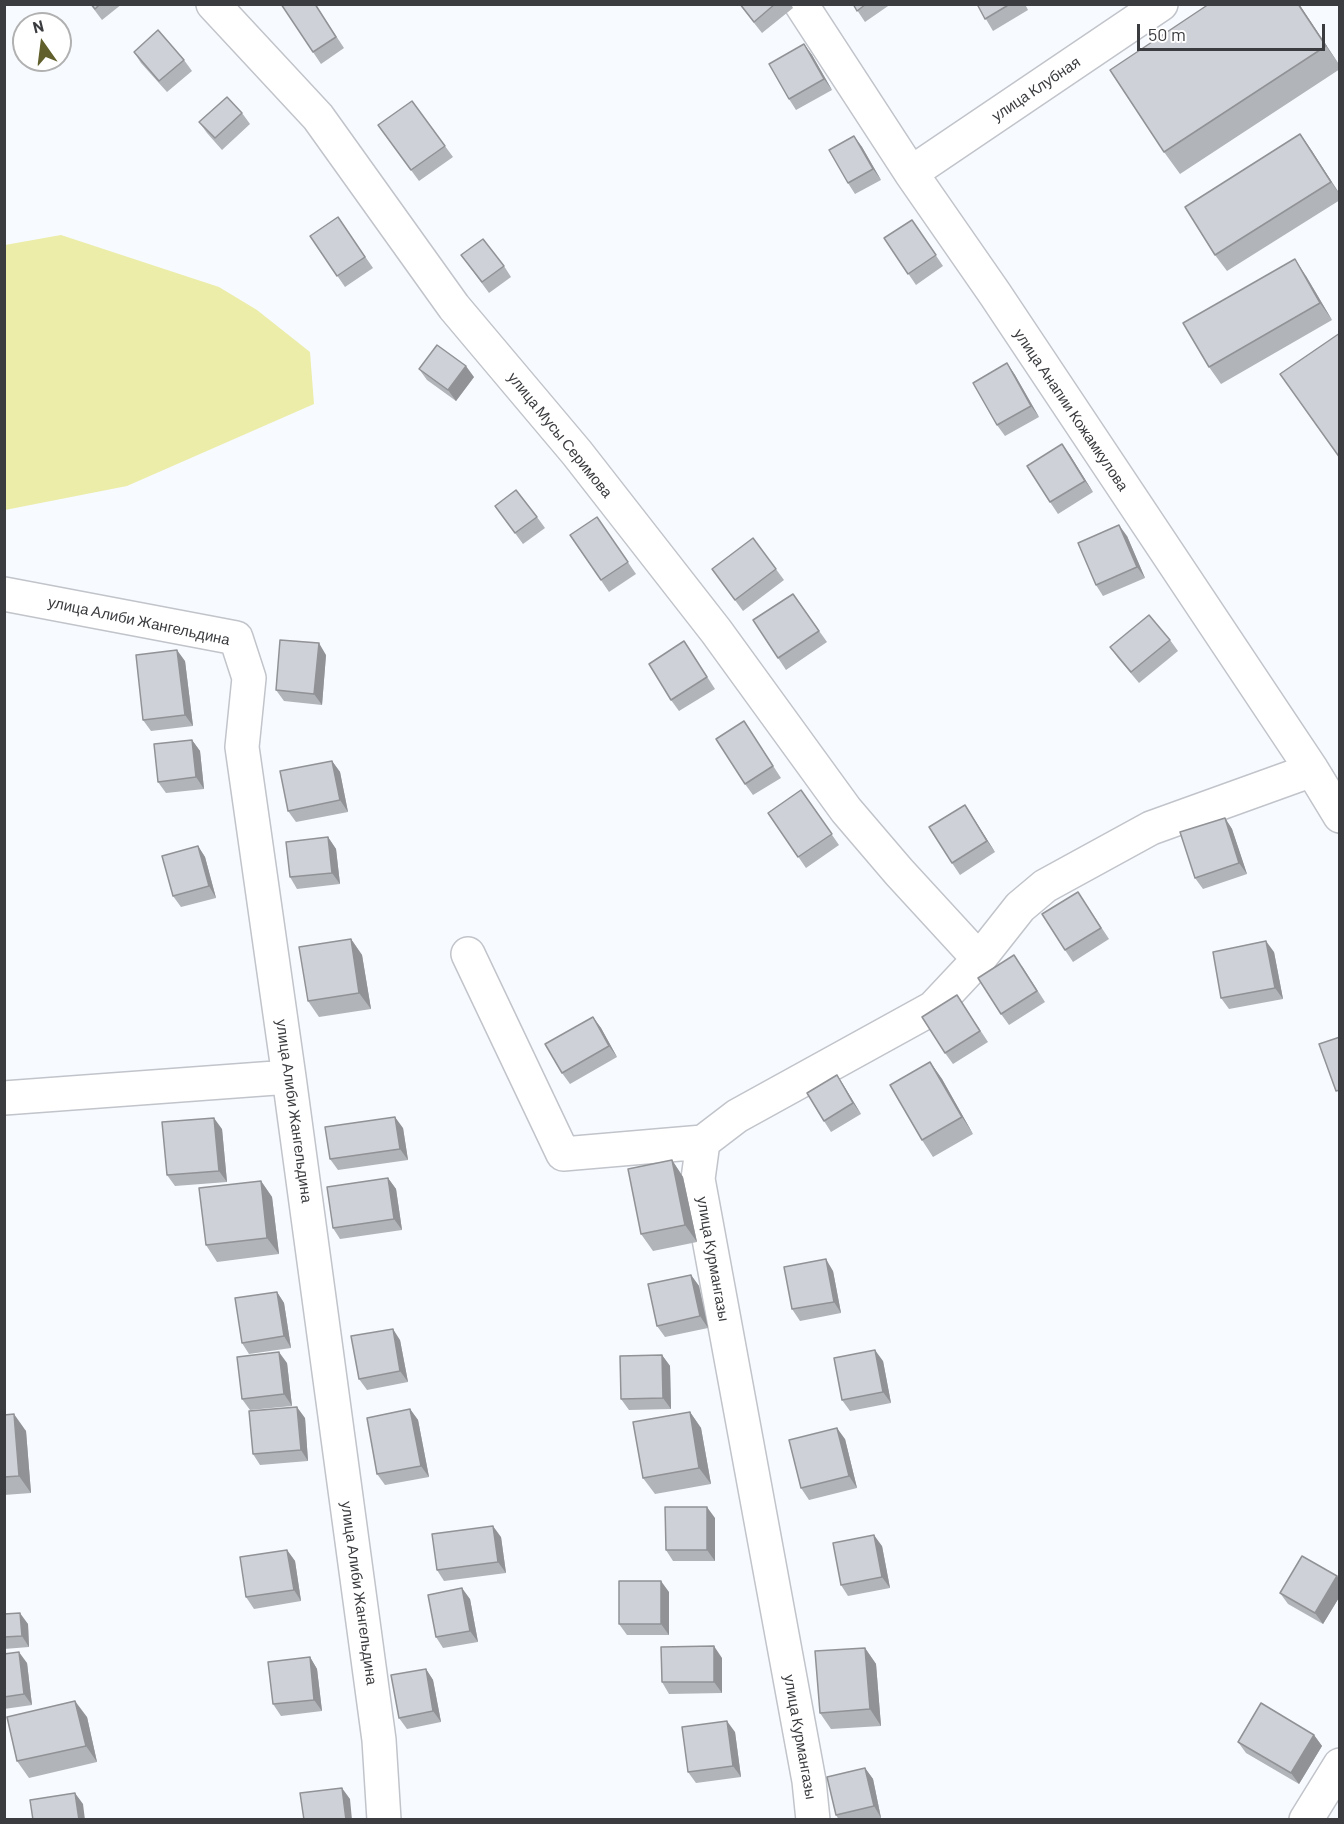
<!DOCTYPE html>
<meta charset="utf-8">
<style>
body{margin:0}
#map{position:relative;width:1344px;height:1824px;overflow:hidden;background:#f7faff;font-family:Barlow,sans-serif}
canvas{display:block}
.frame{position:absolute;inset:0;border:6px solid #3b3c3f;pointer-events:none}
.north{position:absolute;left:12px;top:12px;width:60px;height:60px;box-sizing:border-box;background:#fff;border:2px solid #b1b1b2;border-radius:50%;rotate:346deg;font-size:16px;font-weight:700;line-height:24px;text-align:center;color:#3b3c3f}
.north::after{content:'';display:block;margin:auto;width:21px;height:27px;background:#61602d;clip-path:polygon(50% 0,100% 100%,50% 72%,0 100%)}
.scale{position:absolute;left:1137px;top:24px;width:188px;height:27px;box-sizing:border-box;border:3px solid #3b3c3f;border-top:0;padding-left:8px;font-size:18px;line-height:21px;white-space:nowrap;color:#3b3c3f;-webkit-text-stroke:4px #fff;paint-order:stroke}
</style>
<div id="map">
<canvas width="1344" height="1824"></canvas>
<div class="frame"></div>
<div class="north">N</div>
<div class="scale">50 m</div>
</div>
<script>
const g = document.querySelector('canvas').getContext('2d');
g.lineJoin = 'round';
function paint(path, color) { g.fillStyle = color; g.fill(path, 'evenodd'); }
function strokePath(path, color, width, dash) { g.strokeStyle = color; g.lineWidth = width; g.lineCap = dash ? 'butt' : 'round'; g.setLineDash(dash || []); g.stroke(path); }
function label(font, color, halo, rows, align = 'center') {
  g.font = font + ' Barlow,sans-serif'; g.lineWidth = 4.5; g.setLineDash([]); g.textBaseline = 'middle'; g.strokeStyle = halo; g.fillStyle = color; for (const [text, x, y, turn = 0] of rows) {
    g.save(); g.translate(x, y); g.rotate((+turn || 0) * Math.PI / 180); g.textAlign = isNaN(turn) ? turn : align; if (halo) g.strokeText(text, 0, 0); g.fillText(text, 0, 0); g.restore();
  }
}
paint(new Path2D(`
 M61 235 219 287 257 310 310 352 314 404 127 486 5 510V245Z`), '#eceda9');
const minor = new Path2D(`
 M213 4 318 117 454 307 577 453 716 631 846 810 899 872 979 959 933 1008 737 1116 703 1142 698 1179 809 1781 813 1820
 M801 4 911 173 995 294 1312 770 1340 816
 M911 173 1161 4
 M4 594 236 638 249 678 242 747 289 1077 379 1740 384 1820
 M468 954 563 1154 703 1142
 M979 959 1020 907 1045 886 1151 828 1312 770
 M4 1098 289 1077
 M1306 1820 1340 1765`);
strokePath(minor, '#c1c4ca', 36);
strokePath(minor, '#fff', 33);
paint(new Path2D(`
 M90 4H122L102 20Z
 M281 4H315L344 48 321 64Z
 M739 4H791L793 8 762 33Z
 M853 4H891L865 22Z
 M977 4H1025L1028 10 993 31Z
 M1299 4 1340 66V69L1180 174 1164 152Z
 M804 44 812 55 832 90 796 110 789 99Z
 M134 52 184 60 192 71 167 92 141 63Z
 M412 101 453 157 419 181 378 125Z
 M242 113 250 124 222 150 207 133 199 122Z
 M1300 134 1340 194V200L1227 271 1215 255Z
 M854 136 862 147 881 180 855 194 848 183Z
 M338 217 373 268 345 287 310 236Z
 M912 220 943 266 916 285 884 238Z
 M461 255 504 266 511 277 489 293Z
 M1306 276 1332 320 1221 384 1209 367Z
 M1007 363 1015 375 1039 417 1005 436 997 425Z
 M419 369 474 377 456 401 427 380Z
 M1062 444 1093 492 1058 514 1050 502Z
 M495 506 537 517 545 528 523 544Z
 M597 517 636 574 609 592 570 535Z
 M1127 536 1145 578 1103 596 1096 585Z
 M753 538 784 580 743 611 720 580Z
 M793 594 827 642 786 670 753 620Z
 M1170 640 1178 651 1139 683 1118 658 1110 647Z
 M684 641 715 689 679 711 671 700Z
 M326 655 322 705 284 701 276 690Z
 M185 661 193 726 151 731 143 720Z
 M744 721 781 778 753 795 745 784Z
 M192 740 200 751 204 789 166 793 158 782Z
 M332 761 340 772 348 812 296 822 288 811Z
 M801 790 839 845 806 868 768 813Z
 M965 805 995 852 960 875 952 863Z
 M1225 818 1232 829 1247 874 1203 889 1195 878Z
 M328 837 336 849 340 884 297 889 290 877Z
 M198 846 205 857 216 898 181 907 173 896Z
 M1078 892 1109 939 1073 962 1065 950Z
 M351 939 362 955 371 1009 319 1017 308 1001Z
 M1274 952 1283 999 1229 1009 1221 998Z
 M1022 966 1045 1002 1009 1025 1001 1014Z
 M957 995 988 1042 953 1064 945 1053Z
 M593 1017 601 1028 617 1057 570 1084 562 1073Z
 M930 1062 942 1079 973 1134 933 1157 922 1140Z
 M837 1075 844 1086 861 1114 831 1132 824 1121Z
 M403 1128 408 1160 338 1170 330 1159Z
 M222 1129 227 1182 175 1186 167 1175Z
 M672 1160 683 1177 697 1242 653 1251 641 1234Z
 M388 1178 396 1189 402 1230 340 1239 333 1228Z
 M261 1181 272 1197 279 1254 217 1262 206 1245Z
 M833 1271 841 1313 800 1321 792 1309Z
 M691 1275 699 1286 708 1328 665 1337 657 1326Z
 M277 1292 284 1303 291 1348 249 1354 242 1343Z
 M400 1340 408 1382 367 1390 359 1379Z
 M662 1355 670 1366 671 1409 629 1410 621 1399Z
 M883 1361 891 1403 850 1411 842 1400Z
 M287 1363 292 1406 250 1410 242 1399Z
 M410 1409 418 1420 429 1477 385 1485 377 1474Z
 M690 1412 701 1428 711 1484 655 1494 643 1478Z
 M4 1415 26 1431 31 1493 4 1495Z
 M305 1418 308 1461 260 1465 253 1454Z
 M845 1439 857 1488 809 1500 801 1488Z
 M715 1518V1561H673L666 1550Z
 M501 1537 506 1573 444 1581 437 1570Z
 M882 1546 890 1588 848 1596 841 1585Z
 M287 1550 295 1561 301 1601 254 1609 246 1597Z
 M1337 1576 1340 1580V1596L1323 1624 1288 1604 1280 1593Z
 M669 1592V1635H627L619 1624Z
 M470 1599 478 1642 443 1648 436 1637Z
 M4 1614 28 1624 29 1647 4 1649Z
 M865 1648 876 1664 881 1726 831 1729 820 1713Z
 M4 1654 27 1663 32 1705 4 1709Z
 M310 1657 317 1669 322 1711 281 1716 273 1704Z
 M722 1658V1693L669 1694 662 1682Z
 M426 1669 433 1680 441 1722 407 1729 399 1718Z
 M87 1717 97 1762 29 1778 17 1761Z
 M735 1732 741 1777 696 1783 688 1772Z
 M1314 1735 1322 1746 1299 1784 1246 1753 1238 1742Z
 M865 1768 873 1779 881 1818 873 1820H839L836 1815Z`), '#b1b4b9');
paint(new Path2D(`
 M1298 4H1299L1340 66 1326 46Z
 M804 44 812 55 832 90 824 79Z
 M1300 134 1312 151 1340 195 1331 182Z
 M854 136 862 147 881 180 873 169Z
 M1295 259 1306 276 1332 320 1320 303Z
 M1007 363 1015 375 1039 417 1031 406Z
 M466 366 474 377 456 401 448 390Z
 M1062 444 1070 455 1093 492 1085 481Z
 M1119 525 1127 536 1145 578 1137 567Z
 M319 643 326 655 322 705 314 694Z
 M177 650 185 661 193 726 185 715Z
 M192 740 200 751 204 789 196 777Z
 M332 761 340 772 348 812 340 800Z
 M965 805 972 816 995 852 987 841Z
 M1225 818 1232 829 1247 874 1239 863Z
 M328 837 336 849 340 884 332 873Z
 M198 846 205 857 216 898 209 886Z
 M351 939 362 955 371 1009 359 993Z
 M1266 941 1274 952 1283 999 1275 988Z
 M593 1017 601 1028 617 1057 609 1046Z
 M930 1062 942 1079 973 1134 962 1117Z
 M837 1075 844 1086 861 1114 853 1103Z
 M395 1117 403 1128 408 1160 400 1149Z
 M214 1118 222 1129 227 1182 219 1171Z
 M672 1160 683 1177 697 1242 685 1225Z
 M388 1178 396 1189 402 1230 394 1219Z
 M261 1181 272 1197 279 1254 267 1238Z
 M826 1259 833 1271 841 1313 834 1302Z
 M691 1275 699 1286 708 1328 700 1316Z
 M277 1292 284 1303 291 1348 284 1336Z
 M393 1329 400 1340 408 1382 400 1371Z
 M875 1350 883 1361 891 1403 883 1392Z
 M279 1352 287 1363 292 1406 284 1394Z
 M662 1355 670 1366 671 1409 663 1398Z
 M297 1407 305 1418 308 1461 301 1450Z
 M410 1409 418 1420 429 1477 421 1466Z
 M690 1412 701 1428 711 1484 699 1468Z
 M14 1414 26 1431 31 1493 19 1476Z
 M837 1428 845 1439 857 1488 849 1476Z
 M707 1507 715 1518V1561L707 1550Z
 M493 1526 501 1537 506 1573 498 1562Z
 M874 1535 882 1546 890 1588 882 1577Z
 M287 1550 295 1561 301 1601 294 1590Z
 M1337 1576 1340 1580V1596L1323 1624 1315 1613Z
 M661 1581 669 1592V1635L661 1624Z
 M462 1588 470 1599 478 1642 470 1631Z
 M20 1613 28 1624 29 1647 22 1636Z
 M714 1646 722 1658V1693L714 1682Z
 M865 1648 876 1664 881 1726 870 1709Z
 M19 1652 27 1663 32 1705 24 1694Z
 M310 1657 317 1669 322 1711 314 1700Z
 M426 1669 433 1680 441 1722 433 1711Z
 M75 1701 87 1717 97 1762 86 1746Z
 M727 1721 735 1732 741 1777 733 1766Z
 M1314 1735 1322 1746 1299 1784 1291 1773Z
 M865 1768 873 1779 881 1818 874 1806Z
 M342 1788 350 1799 352 1820H346Z
 M75 1793 83 1804 85 1820H79Z`), '#909296');
const building = new Path2D(`
 M91 4H100L95 9Z
 M281 4H315L336 37 313 52Z
 M740 4H775L754 22Z
 M853 4H866L857 11Z
 M977 4H1010L985 19Z
 M1209 4H1298L1326 46 1164 152 1110 70Z
 M158 30 184 60 159 81 134 52Z
 M804 44 824 79 789 99 769 64Z
 M227 97 242 113 215 138 199 122Z
 M412 101 445 146 411 170 378 125Z
 M1300 134 1331 182 1215 255 1185 207Z
 M854 136 873 169 848 183 829 150Z
 M338 217 365 257 337 276 310 236Z
 M912 220 936 255 908 274 884 238Z
 M483 239 504 266 482 282 461 255Z
 M1295 259 1320 303 1209 367 1183 323Z
 M1340 333V458L1280 374Z
 M437 345 466 366 448 390 419 369Z
 M1007 363 1031 406 997 425 973 383Z
 M1062 444 1085 481 1050 502 1027 466Z
 M516 490 537 517 515 533 495 506Z
 M597 517 628 562 601 580 570 535Z
 M1119 525 1137 567 1096 585 1078 543Z
 M753 538 776 569 735 600 712 569Z
 M793 594 819 631 778 658 753 620Z
 M1149 615 1170 640 1131 672 1110 647Z
 M280 640 319 643 314 694 276 690Z
 M684 641 707 677 671 700 649 664Z
 M177 650 185 715 143 720 136 655Z
 M744 721 773 766 745 784 716 739Z
 M192 740 196 777 158 782 154 744Z
 M332 761 340 800 288 811 280 771Z
 M801 790 832 834 798 857 768 813Z
 M965 805 987 841 952 863 929 827Z
 M1225 818 1239 863 1195 878 1180 832Z
 M328 837 332 873 290 877 286 842Z
 M198 846 209 886 173 896 162 856Z
 M1078 892 1101 928 1065 950 1042 914Z
 M351 939 359 993 308 1001 299 947Z
 M1266 941 1275 988 1221 998 1213 952Z
 M1014 955 1037 991 1001 1014 978 978Z
 M957 995 980 1031 945 1053 922 1017Z
 M593 1017 609 1046 562 1073 545 1044Z
 M1340 1037V1090L1336 1091 1319 1044Z
 M930 1062 962 1117 922 1140 890 1085Z
 M837 1075 853 1103 824 1121 807 1093Z
 M395 1117 400 1149 330 1159 325 1127Z
 M214 1118 219 1171 167 1175 162 1122Z
 M672 1160 685 1225 641 1234 628 1169Z
 M388 1178 394 1219 333 1228 327 1187Z
 M261 1181 267 1238 206 1245 199 1188Z
 M826 1259 834 1302 792 1309 784 1267Z
 M691 1275 700 1316 657 1326 648 1284Z
 M277 1292 284 1336 242 1343 235 1298Z
 M393 1329 400 1371 359 1379 351 1336Z
 M875 1350 883 1392 842 1400 834 1358Z
 M279 1352 284 1394 242 1399 237 1357Z
 M662 1355 663 1398 621 1399 620 1356Z
 M297 1407 301 1450 253 1454 249 1411Z
 M410 1409 421 1466 377 1474 367 1418Z
 M690 1412 699 1468 643 1478 633 1422Z
 M14 1414 19 1476 4 1477V1415Z
 M837 1428 849 1476 801 1488 789 1440Z
 M665 1507H707V1550H666Z
 M493 1526 498 1562 437 1570 432 1534Z
 M874 1535 882 1577 841 1585 833 1543Z
 M287 1550 294 1590 246 1597 240 1557Z
 M1302 1556 1337 1576 1315 1613 1280 1593Z
 M619 1581H661V1624H619Z
 M462 1588 470 1631 436 1637 428 1595Z
 M20 1613 22 1636 4 1637V1614Z
 M714 1646V1682H662L661 1647Z
 M865 1648 870 1709 820 1713 815 1651Z
 M19 1652 24 1694 4 1697V1654Z
 M310 1657 314 1700 273 1704 268 1662Z
 M426 1669 433 1711 399 1718 391 1675Z
 M75 1701 86 1746 17 1761 7 1717Z
 M1261 1703 1314 1735 1291 1773 1238 1742Z
 M727 1721 733 1766 688 1772 682 1727Z
 M865 1768 874 1806 836 1815 827 1777Z
 M342 1788 346 1820H304L300 1793Z
 M75 1793 79 1820H33L30 1800Z`);
paint(building, '#ced1d7');
strokePath(building, '#909296', 1.5);
label('15px', '#3b3c3f', '#fff', [
 ["улица Клубная",1036,89,-34],
 ["улица Анапии Кожамкулова",1071,410,56],
 ["улица Мусы Серимова",560,435,51],
 ["улица Алиби Жангельдина",139,621,12],
 ["улица Алиби Жангельдина",294,1111,82],
 ["улица Курмангазы",713,1259,80],
 ["улица Алиби Жангельдина",359,1593,82],
 ["улица Курмангазы",800,1737,80]
]);
</script>
